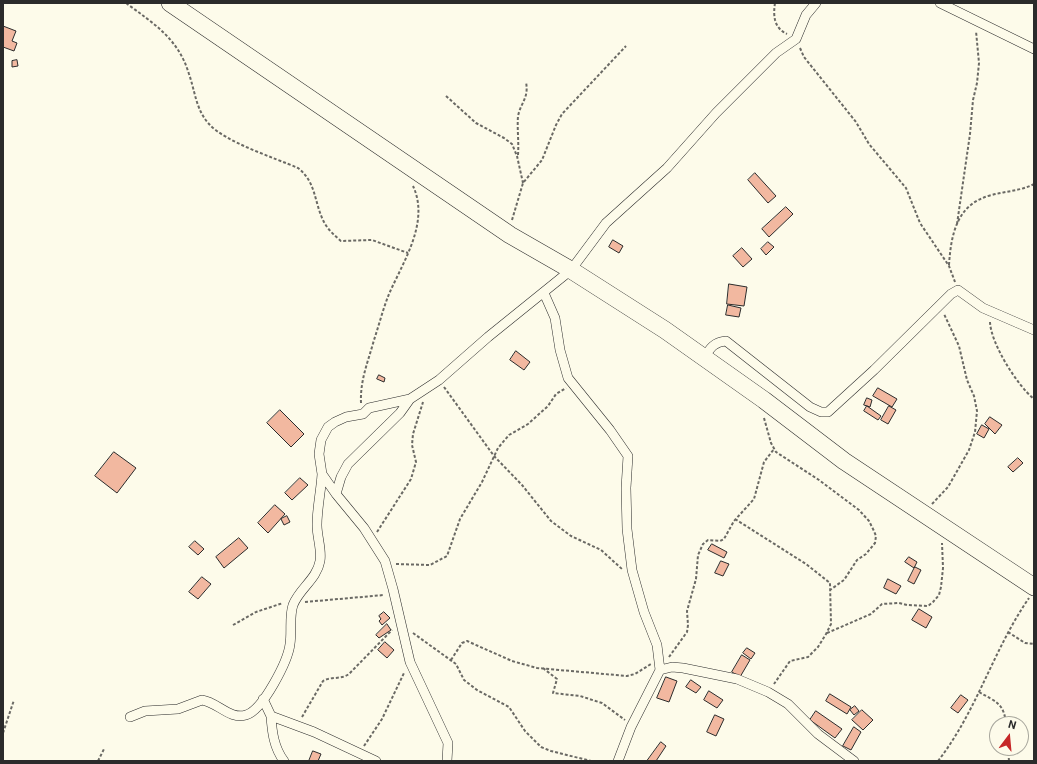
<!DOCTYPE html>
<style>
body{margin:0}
#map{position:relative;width:1037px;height:764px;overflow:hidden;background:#fdfbea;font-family:Roboto,sans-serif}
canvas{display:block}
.frame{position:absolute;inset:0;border:4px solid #2b2b2b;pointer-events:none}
.north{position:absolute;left:989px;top:716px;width:40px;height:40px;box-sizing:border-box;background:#fdfbea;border:1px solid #a9a89e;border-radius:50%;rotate:16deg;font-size:11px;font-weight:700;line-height:16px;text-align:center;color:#2b2b2b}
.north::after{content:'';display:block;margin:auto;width:14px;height:18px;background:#c62828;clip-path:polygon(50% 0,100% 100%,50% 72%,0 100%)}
</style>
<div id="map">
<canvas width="1037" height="764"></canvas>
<div class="frame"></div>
<div class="north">N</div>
</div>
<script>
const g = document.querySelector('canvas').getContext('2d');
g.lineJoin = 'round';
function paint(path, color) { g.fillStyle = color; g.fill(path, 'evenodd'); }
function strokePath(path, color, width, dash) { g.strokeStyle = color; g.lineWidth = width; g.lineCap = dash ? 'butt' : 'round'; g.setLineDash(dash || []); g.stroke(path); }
const building = new Path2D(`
 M3 26 16 31 12 41 17 43 14 51 3 47Z
 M17 60 18 66 12 67V61Z
 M755 173 776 196 768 203 748 180Z
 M786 207 793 214 769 237 762 229Z
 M613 240 623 246 619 253 609 247Z
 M768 242 774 247 766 255 761 249Z
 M742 248 752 259 743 267 733 256Z
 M729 284 747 287 744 306 727 304Z
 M728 305 741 308 739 317 726 315Z
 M516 351 530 362 524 370 510 360Z
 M379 375 385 378 384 382 377 379Z
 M878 388 897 399 892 407 873 396Z
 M867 398 872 400 870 407 864 405Z
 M867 406 881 416 878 420 864 411Z
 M889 406 896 410 888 424 881 420Z
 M280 410 304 434 291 447 267 423Z
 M990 417 1002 425 995 434 985 424Z
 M982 425 989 429 984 438 977 434Z
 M114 452 136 468 117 493 95 476Z
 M1018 458 1023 463 1013 472 1008 467Z
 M300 478 308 485 292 500 285 493Z
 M275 505 285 514 268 533 258 523Z
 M287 516 290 522 284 525 281 519Z
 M239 538 248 548 224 568 216 557Z
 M195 541 204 549 198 555 189 547Z
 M712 544 727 552 724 558 708 550Z
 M909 557 917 562 914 568 905 562Z
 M721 561 729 564 723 576 715 573Z
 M915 567 921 570 914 584 908 581Z
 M202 577 211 584 198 599 189 592Z
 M888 579 901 586 896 594 884 588Z
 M919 609 932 617 926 628 912 620Z
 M384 612 390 618 382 625 379 621 381 619 379 616Z
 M387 624 391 630 379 638 376 635Z
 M385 642 394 650 387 658 378 650Z
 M747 648 755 653 751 659 743 653Z
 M742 655 750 660 740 677 732 672Z
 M666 677 677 681 669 702 657 698Z
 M691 680 701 687 696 693 686 687Z
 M709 691 723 700 717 708 704 700Z
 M830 694 851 707 847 714 826 701Z
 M961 695 968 700 958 713 951 708Z
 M855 706 859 711 854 715 850 710Z
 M862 710 873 720 863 730 852 720Z
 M816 711 842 729 835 738 810 720Z
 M715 715 724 719 716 736 707 732Z
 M854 727 861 732 851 750 843 746Z
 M661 742 666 746 656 761H647Z
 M313 751 321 754 318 761H309Z`);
paint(building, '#f2b8a0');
strokePath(building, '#2b2b2b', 1);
const street = new Path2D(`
 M940 3 1034 49
 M544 293 555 318 560 350 568 378 610 430 628 456 626 488 627 529 632 570 644 612 657 645 660 670 631 727 618 761
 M704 358C710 348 714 342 726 341L810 407 821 412H828L874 370 951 294 958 290 983 308 1034 330
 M336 494 341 477 348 464 400 413 410 399
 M660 670 672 667 683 668 737 679 768 692 788 704 818 734 854 761
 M263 699 271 716 314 732 376 761
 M271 716C272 732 274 748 284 761
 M130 717 145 711 178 709 202 700C217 702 230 720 246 715 263 710 288 661 290 644 292 632 289 617 293 605 299 589 317 579 320 561 322 550 317 537 317 525 317 508 321 491 322 474
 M447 761 448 743 410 662 393 589 385 561 364 528 336 494 322 474 319 454 321 440 328 427 335 422 346 417 363 414 369 408 410 399 439 380 488 337 571 270 606 223 667 168 716 113 776 53 796 39 806 15 816 3`);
const highway = new Path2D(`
 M170 3 510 235 571 270 665 330 764 400 844 461 1034 587`);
strokePath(street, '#2b2b2b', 10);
strokePath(highway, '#2b2b2b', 18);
strokePath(new Path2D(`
 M126 3C154 24 178 38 189 74 195 91 196 110 209 124 225 142 275 158 298 168 316 182 314 201 323 220 327 229 334 235 341 241L372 240 408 253
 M775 3C773 16 774 28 787 34
 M800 48 804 57 856 122 869 144 906 188 920 223 949 266 955 282
 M446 96 476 123 504 138 512 144 517 156 523 183
 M518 155C519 142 517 129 518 116 521 102 529 98 526 82
 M512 220 523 183 542 160 556 125 562 114 626 46
 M957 224 970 134 973 100 977 83 979 63 976 31
 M949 265C951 234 957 203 992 195 1006 191 1021 191 1034 184
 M990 322C991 344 1017 385 1034 399
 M444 387 494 456 522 485 551 521 571 536 601 550 622 569
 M361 403C360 380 368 362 374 340 379 325 383 309 389 294 403 262 430 222 413 186
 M764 418 771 443 776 452 819 480 859 510 869 521 874 531 876 536 875 543 866 554 857 560 844 580 830 590
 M932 504 948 487 969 450 975 432 977 411 974 396 967 380 959 346 944 314
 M735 519 806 564 830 583 831 624 826 634 818 647 808 657 790 661 774 684
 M377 532 411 479 416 462 412 445 413 434 423 402
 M396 564 430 565 447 556 460 519 482 482 498 448 509 435 528 424 548 406 556 394 566 388
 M305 602 384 595
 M233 625 256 612 283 603
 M1008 632 1025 643 1034 644
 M413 633 456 664 464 680 477 690 509 707 525 731 541 747 551 751 591 761
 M827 633 871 614 882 604 899 603 907 605 928 606 933 602 939 595 941 587 943 568 942 543
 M669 657 687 632 688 625 687 611 696 579 698 555 703 544 708 540 720 541 724 539 734 521 754 499 764 462 774 449
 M451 660 462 643 467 641 512 661 537 668 627 676 635 674 651 664
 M543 668 557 679 553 693 580 696 602 703 625 720
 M979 692C996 702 1004 703 1006 724
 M302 717 323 681C331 676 341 680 349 674L392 630
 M3 733 14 700
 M364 746 382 719 404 673
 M1008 748 1009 761
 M98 761 104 749
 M938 761C977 711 993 650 1029 598`), '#6a6964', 2, [3, 2]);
strokePath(street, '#fdfbea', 9);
strokePath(highway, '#fdfbea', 17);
</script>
